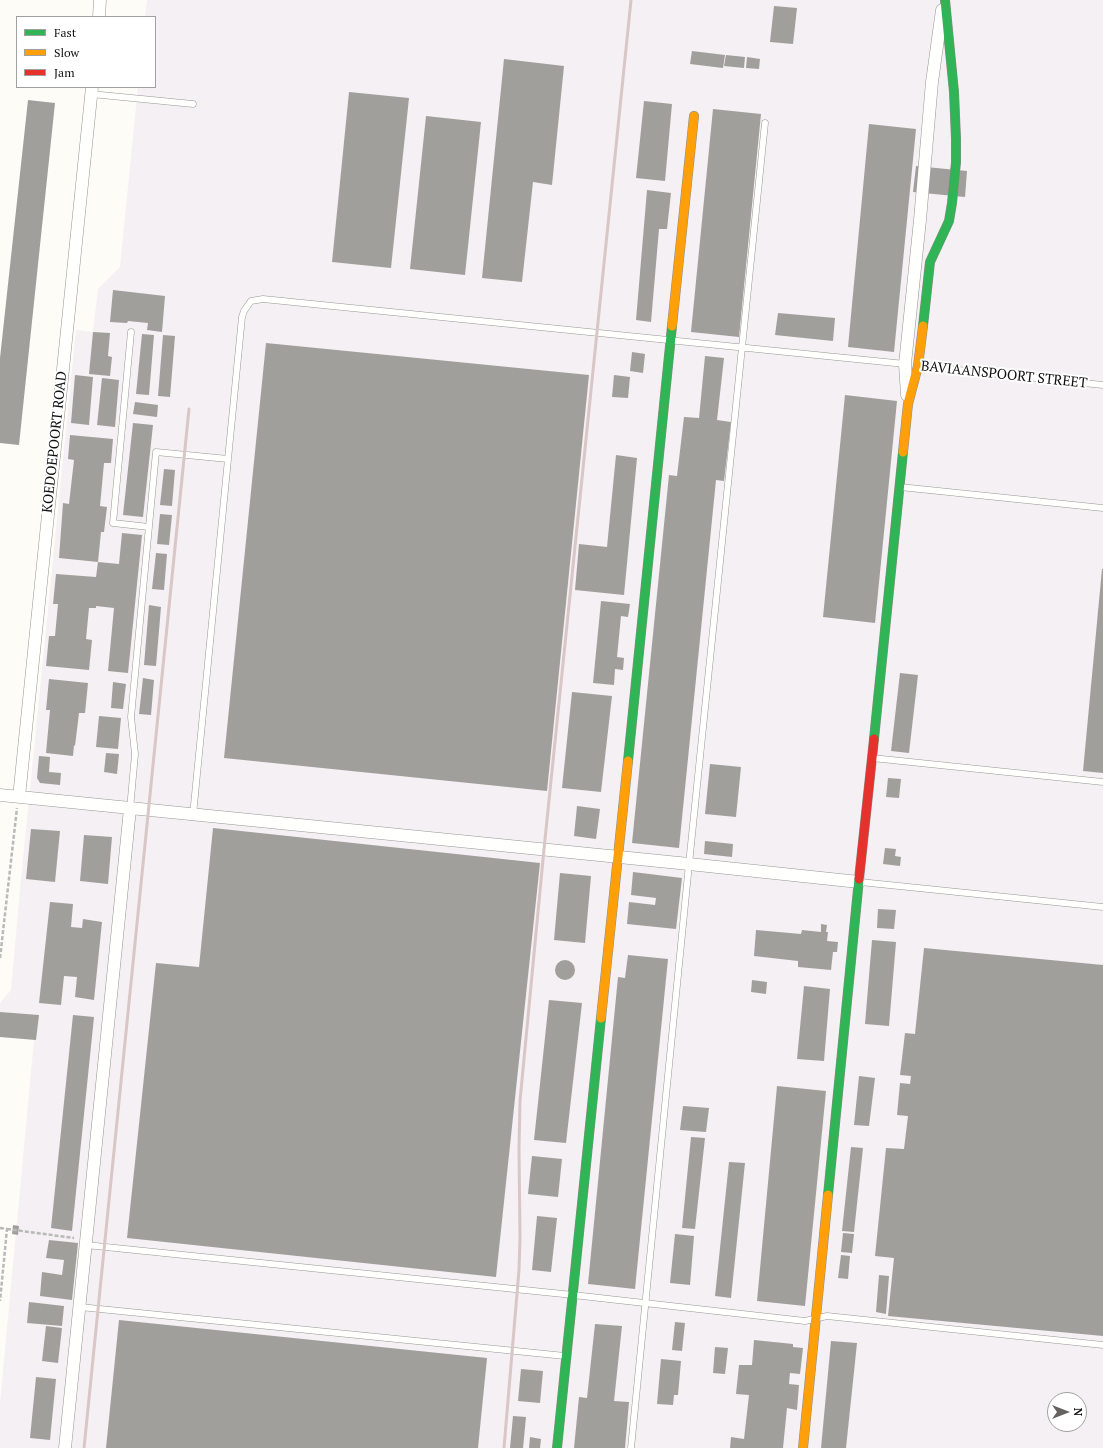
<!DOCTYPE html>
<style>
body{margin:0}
#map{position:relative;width:1103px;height:1448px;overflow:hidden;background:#fdfcf7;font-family:"PT Serif",serif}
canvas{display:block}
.legend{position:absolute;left:16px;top:16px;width:140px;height:72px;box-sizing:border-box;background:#fff;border:1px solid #a0a0a0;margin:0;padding:5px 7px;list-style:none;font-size:12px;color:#111}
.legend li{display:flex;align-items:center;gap:8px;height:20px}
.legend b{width:20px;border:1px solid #a0a0a0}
.north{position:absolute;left:1047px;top:1392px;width:40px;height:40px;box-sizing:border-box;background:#fff;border:1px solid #a0a0a0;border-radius:50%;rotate:90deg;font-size:11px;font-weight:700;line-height:16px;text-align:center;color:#111}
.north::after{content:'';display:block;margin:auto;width:14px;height:18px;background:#646362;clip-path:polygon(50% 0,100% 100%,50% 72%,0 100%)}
</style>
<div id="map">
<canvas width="1103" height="1448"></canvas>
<ul class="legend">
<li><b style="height:5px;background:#30b455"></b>Fast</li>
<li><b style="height:5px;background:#ff9f0a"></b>Slow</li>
<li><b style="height:5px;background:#e5322d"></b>Jam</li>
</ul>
<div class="north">N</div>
</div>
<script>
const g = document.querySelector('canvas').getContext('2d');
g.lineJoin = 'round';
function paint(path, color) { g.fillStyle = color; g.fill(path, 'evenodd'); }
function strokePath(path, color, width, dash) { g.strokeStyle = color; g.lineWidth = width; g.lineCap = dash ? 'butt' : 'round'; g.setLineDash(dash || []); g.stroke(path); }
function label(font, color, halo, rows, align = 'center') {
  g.font = font + ' "PT Serif",serif'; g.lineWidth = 4; g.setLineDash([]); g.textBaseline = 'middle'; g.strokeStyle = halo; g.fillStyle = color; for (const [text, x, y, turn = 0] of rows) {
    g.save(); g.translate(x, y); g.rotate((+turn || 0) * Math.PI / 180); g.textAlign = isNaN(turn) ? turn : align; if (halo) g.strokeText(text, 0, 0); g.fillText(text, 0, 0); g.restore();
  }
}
paint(new Path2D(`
 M147 0H1103V1448H0V1403L34 1040 0 1037V1003L11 990 21 879 76 330 93 332 98 289 120 267 138 87H155V17H145ZM1055 1400H1079V1424H1055Z`), '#f5f0f3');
paint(new Path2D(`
 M774 6 797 8 793 44 770 42Z
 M692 51 725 55 723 68 690 64Z
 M726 55 745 57 744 68 724 66Z
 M747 57 760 59 759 69 746 68Z
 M504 59 564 66 552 185 533 182 522 282 482 278Z
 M349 92 409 98 391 268 332 262Z
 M28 100 55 103 19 445 0 443V358Z
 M644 101 672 104 665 181 636 178Z
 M713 109 761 114 739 337 691 332Z
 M426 116 481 122 465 275 410 269Z
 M869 124 916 129 894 352 848 347Z
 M916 166 967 171 965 197 913 192Z
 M647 190 671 193 667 229H659L651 322 636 320Z
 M113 290 165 296 162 332 147 330 148 323 128 321 127 323 110 322Z
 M778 313 835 318 833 341 775 335Z
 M93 332 110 333 108 356 112 357 110 376 89 374Z
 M142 334 154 335 149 395 136 394Z
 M163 335 175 336 170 397 158 396Z
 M266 343 589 375 547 791 224 758Z
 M632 352 645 354 643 373 630 371Z
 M705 356 724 358 717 420 731 422 724 481 716 480 679 848 632 843 669 475 677 476 684 417 699 418Z
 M75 375 93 377 89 425 71 423Z
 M614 375 630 377 628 398 612 397Z
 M102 378 119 380 115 427 97 425Z
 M845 395 897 401 875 623 823 617Z
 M135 402 158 405 157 417 133 414Z
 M133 423 153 425 143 517 123 515Z
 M70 435 113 439 111 463H104L100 506 107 507 104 532H101L98 562 59 558 63 503 69 504 74 460 68 459Z
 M616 455 637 458 624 595 575 590 579 544 607 547Z
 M164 469 175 470 172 506 160 505Z
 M160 514 172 515 169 545 157 544Z
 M122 533 142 535 128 673 108 671 114 608 96 606V608H89L86 639 92 640 89 670 46 666 49 636H55L58 604H53L56 574 96 577 98 562 119 564Z
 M156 553 167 554 164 590 152 589Z
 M1102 569H1103V773L1083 771Z
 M601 601 630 604 628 617 621 616 617 657 624 658 623 670 615 669 614 685 593 683Z
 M149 605 161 607 156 666 144 665Z
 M900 673 918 675 909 753 891 751Z
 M143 678 154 680 151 715 139 714Z
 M49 679 88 683 85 713H79L75 746 74 745 73 756 46 753 50 710H46Z
 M113 682 126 684 123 709 111 708Z
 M572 692 612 696 601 792 562 788Z
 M99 716 121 718 118 749 96 747Z
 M106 753 119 754 117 774 104 772Z
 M39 756 50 757 49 772 61 773 60 785 40 783 37 778Z
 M710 764 741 767 736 817 705 814Z
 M888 778 901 779 899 798 886 797Z
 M577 806 600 809 596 839 574 836Z
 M213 828 540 863 496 1277 127 1238 156 963 199 967Z
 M31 829 60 831 55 882 26 879Z
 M84 835 112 837 108 884 80 881Z
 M705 841 733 844 732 857 704 854Z
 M885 848 896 849 895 856 901 857 900 866 883 864Z
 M633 872 682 878 676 929 627 924 629 902 655 905 656 898 631 895Z
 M560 873 591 876 585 943 554 940Z
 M50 902 73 904 71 927 82 928 83 919 102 922 94 1000 75 997 77 977 64 976 61 1005 39 1003Z
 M878 909 896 910 894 929 877 928Z
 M821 924 827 925 826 932H828L827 941 838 942 837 952H833L831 970 798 967V961L754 956 756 930 801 934 802 930 821 932Z
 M872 940 896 942 889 1026 865 1024Z
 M924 948 1103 965V1336L888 1316 894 1258 875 1256 886 1148 904 1149 908 1116 897 1115 900 1083 910 1084 911 1076 900 1075 905 1033 915 1034Z
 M628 955 668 959 635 1289 588 1284 618 977 625 978Z
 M555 970a10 10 0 1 1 20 0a10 10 0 1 1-20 0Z
 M752 980 767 982 766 994 751 992Z
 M804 986 830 989 824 1061 797 1059Z
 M549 1000 582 1003 566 1143 534 1140Z
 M0 1012 39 1015 36 1040 0 1037Z
 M73 1015 94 1017 72 1231 51 1228Z
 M859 1076 875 1078 869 1126 854 1125Z
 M777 1086 826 1091 805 1306 757 1301Z
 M683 1106 709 1108 706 1132 680 1130Z
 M691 1137 705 1138 695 1229 682 1228Z
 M851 1147 863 1148 854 1232 842 1231Z
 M532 1156 562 1159 558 1197 528 1194Z
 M729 1162 745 1163 731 1298 715 1296Z
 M537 1216 557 1218 551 1272 532 1270Z
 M13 1225 19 1226 18 1235 12 1234Z
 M843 1233 854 1234 852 1253 841 1252Z
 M675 1234 694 1236 690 1285 670 1283Z
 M49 1240 78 1243 72 1300 40 1296 42 1272 62 1275 64 1260 46 1258Z
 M841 1255 850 1256 848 1279 838 1278Z
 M879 1275 889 1276 886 1314 876 1312Z
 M29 1302 64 1306 62 1326 27 1323Z
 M119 1320 487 1358 478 1448H106Z
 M675 1322 685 1323 682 1351 672 1350Z
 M595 1324 622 1326 614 1401 629 1402 625 1448H574L579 1397 587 1398Z
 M46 1326 62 1328 58 1363 42 1361Z
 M754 1340 793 1344V1347L803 1348 800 1374 790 1373 789 1384 799 1385 797 1410 787 1408 783 1448H730L731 1437 744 1439 749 1395 736 1394 739 1365H752Z
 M831 1341 857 1343 846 1448H821Z
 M715 1347 728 1348 725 1374 713 1373Z
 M661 1359 681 1361 678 1395H674L673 1405 657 1404Z
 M521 1369 543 1371 540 1403 518 1401Z
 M36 1377 56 1379 50 1440 30 1438Z
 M513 1416 526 1417 523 1448H510Z
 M530 1437 541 1439 540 1448H529Z`), '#a19f9c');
const lane = new Path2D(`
 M91 94 193 104
 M131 332 113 523 149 527
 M920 366 1103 385
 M900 487 1103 508
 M872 758 1103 782
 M130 809 135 754 131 717 156 452 228 459
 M193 815 242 317 244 311 251 301 263 299 905 364
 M860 882 1103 907
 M86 1245 573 1295 805 1321 827 1316 1103 1345
 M80 1307 565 1356
 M631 1448 689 864 765 123`);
const street = new Path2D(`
 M99 17 100 0
 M907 395 905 364 920 220 932 82 942 10
 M0 795 689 864 859 882
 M19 797 92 87
 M65 1448 130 809`);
const fast = new Path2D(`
 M923 326 930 262 949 221 952 203 956 162V139L954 92 945 0
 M874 739 903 452
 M628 761 672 326
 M828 1195 859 879
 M557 1448 601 1018`);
const slow = new Path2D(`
 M672 326 694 116
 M903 452 908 404 918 366 923 326
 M601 1018 628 761
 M803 1448 828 1195`);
const jam = new Path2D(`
 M859 879 874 739`);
strokePath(lane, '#979795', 7);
strokePath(street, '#979795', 13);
strokePath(fast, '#8e8d8b', 10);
strokePath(slow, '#8e8d8b', 10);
strokePath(jam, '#8e8d8b', 10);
strokePath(new Path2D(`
 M0 958 17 808
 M0 1228 7 1229 0 1301
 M7 1229 74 1238`), '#b9b9b8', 2.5, [4, 2]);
strokePath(lane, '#fffffe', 6);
strokePath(street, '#fffffe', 12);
strokePath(fast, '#30b455', 9);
strokePath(slow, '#ff9f0a', 9);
strokePath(jam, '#e5322d', 9);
strokePath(new Path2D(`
 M84 1448 189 409
 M504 1448 519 1270 520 1238 519 1149 520 1101 544 849 631 0`), '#d9c6c7', 3);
label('14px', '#111', '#fff', [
 ["BAVIAANSPOORT STREET",1004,375,6],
 ["KOEDOEPOORT ROAD",55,442,-84]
]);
</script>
